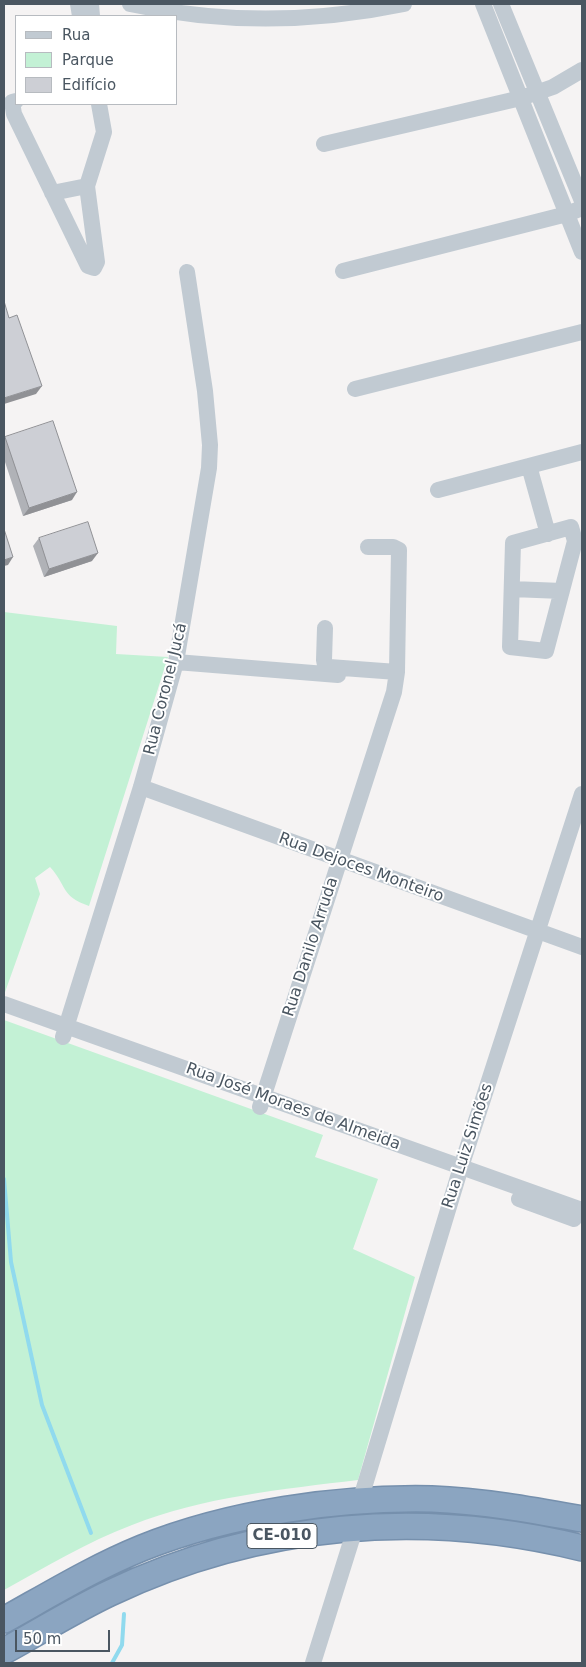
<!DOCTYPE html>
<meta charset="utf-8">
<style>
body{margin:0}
#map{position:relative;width:586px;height:1667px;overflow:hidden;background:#f5f3f3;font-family:"DejaVu Sans",sans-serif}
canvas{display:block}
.frame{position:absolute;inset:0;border:5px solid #4a5661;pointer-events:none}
.legend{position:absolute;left:15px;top:15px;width:162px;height:90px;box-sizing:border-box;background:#fff;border:1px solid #b7bbc0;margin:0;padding:6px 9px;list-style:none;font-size:15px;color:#4a5661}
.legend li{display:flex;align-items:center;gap:10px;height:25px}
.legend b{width:25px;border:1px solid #b7bbc0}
.scale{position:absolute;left:15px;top:1630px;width:95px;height:22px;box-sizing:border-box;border:2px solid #4a5661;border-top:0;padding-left:6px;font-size:15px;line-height:18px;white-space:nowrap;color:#4a5661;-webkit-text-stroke:4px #fff;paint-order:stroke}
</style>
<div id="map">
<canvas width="586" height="1667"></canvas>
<div class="frame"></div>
<ul class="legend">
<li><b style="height:6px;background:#c1cad2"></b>Rua</li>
<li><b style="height:14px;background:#c3f1d5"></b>Parque</li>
<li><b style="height:14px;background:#cdcfd5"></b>Edifício</li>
</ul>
<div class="scale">50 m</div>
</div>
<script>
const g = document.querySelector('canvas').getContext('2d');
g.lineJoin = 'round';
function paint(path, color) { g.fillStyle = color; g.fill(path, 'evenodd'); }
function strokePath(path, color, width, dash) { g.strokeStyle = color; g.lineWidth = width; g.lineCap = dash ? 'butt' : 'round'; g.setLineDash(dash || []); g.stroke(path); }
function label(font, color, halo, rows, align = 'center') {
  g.font = font + ' "DejaVu Sans",sans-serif'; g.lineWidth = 4; g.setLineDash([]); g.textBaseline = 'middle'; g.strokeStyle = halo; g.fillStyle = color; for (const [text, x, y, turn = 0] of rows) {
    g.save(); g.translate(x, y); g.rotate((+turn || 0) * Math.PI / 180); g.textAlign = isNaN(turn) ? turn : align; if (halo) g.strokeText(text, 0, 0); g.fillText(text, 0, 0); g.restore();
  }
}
paint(new Path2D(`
 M4 612 117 626 116 654 168 657 89 906C60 896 67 885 50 867L35 878 40 894 4 995Z
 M4 1020 323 1135 315 1157 378 1179 353 1249 415 1277 358 1480C284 1489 202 1497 132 1525 87 1542 46 1567 4 1590Z`), '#c3f1d5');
strokePath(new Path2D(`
 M4 1179 11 1262 42 1405 91 1533
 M112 1663 122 1645 124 1614`), '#90daee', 4);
const highway = new Path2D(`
 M4 1620C49 1595 93 1568 142 1548 229 1513 338 1497 432 1499 483 1501 532 1510 582 1519
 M4 1651C39 1632 74 1610 110 1593 259 1522 423 1509 582 1548`);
strokePath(highway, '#7690ad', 28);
strokePath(new Path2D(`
 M78 4 80 16
 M91 4 92 16
 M130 4C222 24 313 23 404 4
 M483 4 582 252
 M501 4 582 201
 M16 101 12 102 14 114 88 266 94 268 97 262 87 186 104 132 99 104
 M324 144 521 98 553 87 582 70
 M52 193 87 186
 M343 271 567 214 582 208
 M355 389 582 332
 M529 466 548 534
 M438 490 582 452
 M571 527 575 541 546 651 510 647 513 543Z
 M512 589 562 591
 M325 628 324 660 325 665 329 667 397 672 399 550 393 547H368
 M176 662 338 675
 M141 787 582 947
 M4 1004 582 1210
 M63 1037 141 787 176 662 209 468 210 445 205 391 187 272
 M260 1107 394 692 397 672
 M519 1199 574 1219
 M360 1501 461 1167 582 794
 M313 1663 355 1529`), '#c1cad2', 16);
strokePath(highway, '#8ba5c1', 25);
paint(new Path2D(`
 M5 437 72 500 23 516 4 459V439Z
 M39 538 92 561 44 577 33 546Z`), '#b0b2b7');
paint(new Path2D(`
 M42 386 36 394 4 404V398Z
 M77 492 72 500 23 516 29 508Z
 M98 553 92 561 44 577 49 569Z
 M13 557 8 565 4 566V560Z`), '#909195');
const building = new Path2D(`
 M4 301 9 318 17 315 42 386 4 398Z
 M53 421 77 492 29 508 5 437Z
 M88 522 98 553 49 569 39 538Z
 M4 529 13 557 4 560Z`);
paint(building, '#cdcfd5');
strokePath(building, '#909195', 1);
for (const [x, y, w] of [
 [282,1536,70]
]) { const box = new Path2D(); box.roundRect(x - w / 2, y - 12.5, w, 25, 4); g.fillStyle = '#fff'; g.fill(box); strokePath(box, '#4a5661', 1); }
label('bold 15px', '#4a5661', null, [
 ["CE-010",282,1536]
]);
label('16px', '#4a5661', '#fff', [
 ["Rua Coronel Jucá",166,689,-76],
 ["Rua Dejoces Monteiro",361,868,20],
 ["Rua Danilo Arruda",311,947,-72],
 ["Rua José Moraes de Almeida",293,1107,20],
 ["Rua Luiz Simões",468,1146,-72]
]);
</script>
